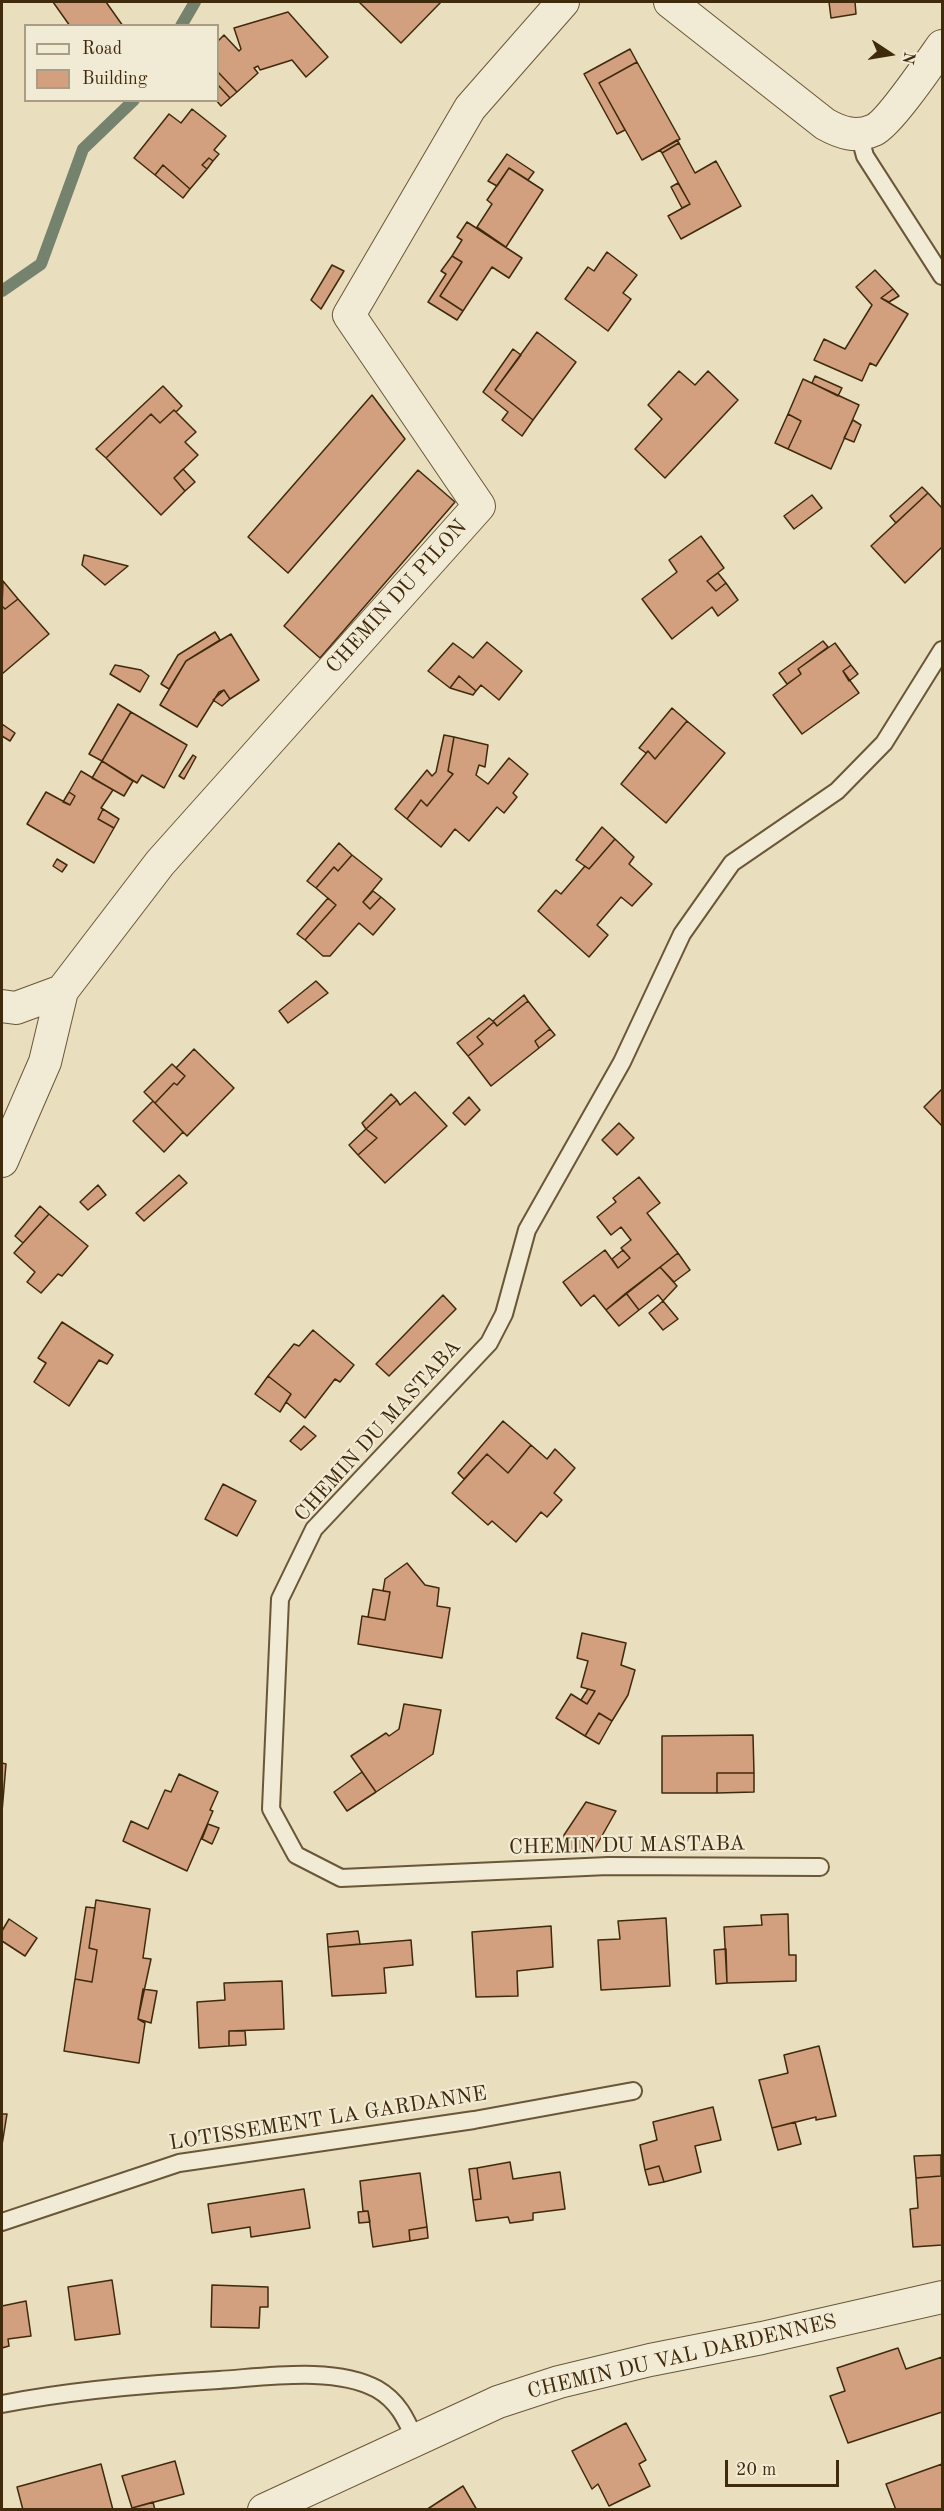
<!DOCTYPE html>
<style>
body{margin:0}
#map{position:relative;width:944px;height:2511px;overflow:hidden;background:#e9debd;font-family:"Old Standard TT",serif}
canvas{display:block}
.frame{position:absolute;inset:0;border:3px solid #402a0c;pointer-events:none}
.legend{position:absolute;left:24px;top:24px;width:195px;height:78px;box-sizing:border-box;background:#f1ead4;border:2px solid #aa9d84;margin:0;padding:8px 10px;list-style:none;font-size:18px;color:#402a0c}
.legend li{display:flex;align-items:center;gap:12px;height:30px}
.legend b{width:30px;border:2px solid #aa9d84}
.north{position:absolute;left:860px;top:24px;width:60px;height:60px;-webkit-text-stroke:4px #f1ead4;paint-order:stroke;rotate:102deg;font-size:16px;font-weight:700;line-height:24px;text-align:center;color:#402a0c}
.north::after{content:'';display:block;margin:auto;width:21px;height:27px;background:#402a0c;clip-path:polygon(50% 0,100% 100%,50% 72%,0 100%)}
.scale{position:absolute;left:725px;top:2460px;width:114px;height:27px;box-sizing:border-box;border:3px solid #402a0c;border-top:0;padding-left:8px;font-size:18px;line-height:21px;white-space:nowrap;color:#402a0c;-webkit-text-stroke:4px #f1ead4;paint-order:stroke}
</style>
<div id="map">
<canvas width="944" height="2511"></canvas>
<div class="frame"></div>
<ul class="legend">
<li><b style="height:8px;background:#f1ead4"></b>Road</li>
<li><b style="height:16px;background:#d29f7f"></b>Building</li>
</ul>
<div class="north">N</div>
<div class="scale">20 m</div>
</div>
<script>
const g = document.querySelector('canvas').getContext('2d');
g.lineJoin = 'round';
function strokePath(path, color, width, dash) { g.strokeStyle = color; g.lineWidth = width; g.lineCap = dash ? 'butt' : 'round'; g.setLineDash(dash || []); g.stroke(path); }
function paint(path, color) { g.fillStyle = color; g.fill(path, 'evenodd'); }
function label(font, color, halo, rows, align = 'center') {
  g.font = font + ' "Old Standard TT",serif'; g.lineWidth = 4.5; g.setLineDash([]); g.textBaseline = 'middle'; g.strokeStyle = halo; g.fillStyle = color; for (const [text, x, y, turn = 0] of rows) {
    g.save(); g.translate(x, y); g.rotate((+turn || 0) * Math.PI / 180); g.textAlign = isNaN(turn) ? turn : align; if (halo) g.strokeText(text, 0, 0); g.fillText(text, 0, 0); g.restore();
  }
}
strokePath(new Path2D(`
 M181 26 195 2
 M2 291 41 264 83 149 134 100`), '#74826e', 12);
const building = new Path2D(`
 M53 2H106L123 26H70Z
 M359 2H441L401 43Z
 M829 2H855L856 14 831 18Z
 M288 12 328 57 306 77 292 60 260 70 258 66 254 68 258 73 237 92 218 72V41L224 35 239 51 241 49 234 28Z
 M630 49 637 62 599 83 625 130 617 134 584 74Z
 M637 62 680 139 642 160 599 83Z
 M218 72 237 92 230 98 218 85Z
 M218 85 230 98 221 106 216 100Z
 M192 109 226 136 214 150 219 154 213 161 209 158 202 165 207 169 190 189 163 165 155 175 134 158 169 114 181 123Z
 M677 140 679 143 662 153 660 150Z
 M679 143 695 173 716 161 741 206 681 239 668 216 690 204 662 153Z
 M507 154 534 172 528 180 509 168 497 186 488 181Z
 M209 158 213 161 207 169 202 165Z
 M163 165 190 189 183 198 155 175Z
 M509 168 543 190 506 247 477 227 492 204 487 200Z
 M678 183 690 204 682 208 671 187Z
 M467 222 522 258 509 278 492 267 463 311 440 296 462 262 452 256 462 240 457 237Z
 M607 252 637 275 623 293 631 299 608 331 565 299 588 267 594 271Z
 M452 256 462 262 440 296 463 311 457 320 428 302 446 274 441 271Z
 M332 265 344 271 321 309 311 300Z
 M875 270 893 289 881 298 908 314 876 366 870 363 862 381 814 360 824 339 845 349 872 305 856 287Z
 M893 289 899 296 889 302 881 298Z
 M537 332 576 362 533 420 495 390Z
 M513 349 521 355 495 390 533 420 522 436 502 420 508 412 483 392Z
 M679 371 695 385 708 371 738 400 665 478 635 449 662 419 648 405Z
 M815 376 842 388 838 396 812 383Z
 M803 379 859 405 831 469 788 449 801 421 788 414Z
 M163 386 182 406 176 412 174 410 160 423 151 414 106 458 96 449Z
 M372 395 405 439 288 573 248 537Z
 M174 410 196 432 185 442 198 455 174 478 185 491 161 515 106 458 151 414 160 423Z
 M788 414 801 421 788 449 775 443Z
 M853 420 861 425 854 442 844 438Z
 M183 469 195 482 185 491 174 478Z
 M418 470 455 502 320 658 284 626Z
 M922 487 928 493 896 523 890 516Z
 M928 493 942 508V547L905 583 871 546Z
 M812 495 822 508 794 529 784 516Z
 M701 536 724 568 707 581 716 591 726 583 738 600 718 616 712 607 672 639 642 599 677 572 669 560Z
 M84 555 128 566 105 585 82 565Z
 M718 573 726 583 716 591 707 581Z
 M3 581 18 599 5 609 2 606Z
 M18 599 49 634 2 674V606L5 609Z
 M215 632 220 640 186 661 169 689 161 684 178 655Z
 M231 634 259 680 230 699 224 690 219 692 197 727 160 705 186 661Z
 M823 641 828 647 798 669 801 674 787 684 779 673Z
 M487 642 522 671 499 700 481 685 476 691 459 676 450 688 428 671 453 643 473 658Z
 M835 643 851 665 843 671 859 693 802 734 773 695 801 674 798 669Z
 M115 665 141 670 149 676 140 692 110 674Z
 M851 665 858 674 849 681 843 671Z
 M459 676 476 691 473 695 450 688Z
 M224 690 230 699 222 706 213 700Z
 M118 704 131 712 102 761 89 754Z
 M672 708 687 721 655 759 648 751 646 753 639 748Z
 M131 712 187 745 164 788 142 775 137 783 102 761Z
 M687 721 725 753 666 823 621 784 648 751 655 759Z
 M2 724 15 733 10 741 2 736Z
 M444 735 454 737 448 771 453 774 427 806 421 800 407 819 395 809 427 770 432 776 436 772Z
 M454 737 488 745 485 767 479 765 476 775 488 784 509 758 528 774 513 793 517 797 504 813 497 807 469 841 455 829 441 847 407 819 421 800 427 806 453 774 448 771Z
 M193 755 196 757 184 779 179 776Z
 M102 761 133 781 124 796 92 778Z
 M81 771 113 790 101 808 103 809 98 819 114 828 94 863 27 824 46 792 70 805 75 796 69 792Z
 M69 792 75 796 70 805 63 802Z
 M103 809 119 819 114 828 98 819Z
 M602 827 615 839 589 869 576 860Z
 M615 839 634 857 629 864 652 884 632 906 621 897 597 925 608 935 589 957 538 911 556 890 561 894 585 866 589 869Z
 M339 843 352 855 338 871 334 867 316 888 307 881Z
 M352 855 382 879 363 902 370 909 381 897 395 909 373 935 359 923 330 956H323L305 940 336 905 316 888 334 867 338 871Z
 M57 859 67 865 62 872 53 866Z
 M373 891 381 897 370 909 363 902Z
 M328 898 336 905 305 940 297 934Z
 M316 981 328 993 288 1023 279 1011Z
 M524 995 528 1001 497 1026 493 1021Z
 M528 1001 550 1029 535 1041 539 1048 491 1086 468 1056 483 1044 477 1037 494 1022 497 1026Z
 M489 1018 494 1022 477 1037 483 1044 468 1056 457 1043Z
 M550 1029 555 1035 539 1048 535 1041Z
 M194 1049 234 1088 187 1136 155 1103 174 1083 177 1085 185 1076 176 1068Z
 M172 1064 185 1076 177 1085 174 1083 155 1103 144 1092Z
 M942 1089V1126L924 1107Z
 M415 1092 447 1126 385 1183 358 1155 377 1138 366 1129 397 1100 400 1105Z
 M391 1094 397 1100 366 1129 362 1123Z
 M469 1097 480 1110 465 1125 453 1113Z
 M153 1101 183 1132 164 1152 133 1121Z
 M619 1123 634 1138 617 1155 602 1140Z
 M366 1129 377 1138 358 1155 349 1145Z
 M179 1175 187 1183 144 1221 136 1213Z
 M639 1177 660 1203 647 1213 678 1253 606 1310 594 1295 581 1306 563 1282 605 1250 618 1268 630 1258 621 1248 631 1240 621 1227 611 1235 597 1217 616 1202 613 1198Z
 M98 1185 106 1195 88 1210 80 1202Z
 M40 1206 49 1214 23 1243 15 1236Z
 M49 1214 88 1246 62 1276 58 1274 41 1293 27 1282 35 1272 14 1253Z
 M623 1250 630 1258 618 1268 612 1259Z
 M678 1253 690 1270 674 1282 660 1267Z
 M660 1267 677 1286 663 1301 658 1295 639 1310 626 1293Z
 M626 1293 639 1310 619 1326 606 1310Z
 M443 1295 456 1309 389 1376 376 1364Z
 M663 1301 678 1319 663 1330 649 1313Z
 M62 1322 113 1355 107 1364 99 1360 69 1406 34 1382 46 1363 38 1358Z
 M313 1330 354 1365 340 1382 335 1379 305 1418 286 1402 291 1394 268 1376 294 1344 299 1346Z
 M268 1376 291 1394 280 1412 255 1394Z
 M503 1421 531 1445 508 1473 487 1454 464 1479 458 1473Z
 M304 1426 316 1436 301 1450 290 1441Z
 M531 1445 547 1459 555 1449 575 1468 554 1493 562 1500 547 1517 541 1512 516 1542 492 1521 488 1525 452 1493 487 1454 508 1473Z
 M223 1484 256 1501 237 1536 205 1519Z
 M407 1563 425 1585 439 1588 437 1606 450 1608 442 1658 358 1644 362 1616 385 1620 390 1592 383 1591 385 1579Z
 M373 1589 390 1592 385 1620 368 1617Z
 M582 1633 626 1643 621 1665 635 1670 628 1695 612 1721 599 1713 585 1736 556 1718 571 1694 587 1704 595 1691 581 1687 588 1661 577 1658Z
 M588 1689 595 1691 587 1704 581 1700Z
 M404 1704 441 1710 433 1754 376 1792 351 1756 386 1733 389 1736 399 1729Z
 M599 1713 612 1721 599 1744 585 1736Z
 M753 1735 754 1773H717V1793H662V1736Z
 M2 1763 6 1764 2 1812Z
 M362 1772 376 1792 347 1811 334 1792Z
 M717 1773H754V1792L717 1793Z
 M179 1774 218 1792 210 1810 213 1811 187 1871 123 1841 131 1821 148 1829 165 1790 171 1792Z
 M586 1802 616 1811 594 1850 566 1852 564 1835Z
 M208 1824 219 1828 212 1844 202 1839Z
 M96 1900 150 1909 143 1958 151 1959 138 2019 145 2023 139 2063 64 2051 75 1979 92 1982 97 1950 89 1948Z
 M86 1907 95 1908 89 1948 97 1950 92 1982 75 1979Z
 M788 1914 789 1955H796V1981L727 1983 724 1927 762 1925 761 1915Z
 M666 1918 670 1986 601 1990 598 1940 620 1939 618 1921Z
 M9 1919 37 1938 25 1956 2 1941V1931Z
 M551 1926 553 1967 517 1971 518 1996 476 1997 472 1932Z
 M358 1931 360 1944 328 1947 327 1934Z
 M411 1940 413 1965 384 1968 386 1993 332 1996 328 1947Z
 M726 1949 727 1983 716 1984 714 1950Z
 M282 1981 284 2029 229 2031V2046L199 2048 197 2002 225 2000 224 1983Z
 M143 1989 157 1991 151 2023 138 2019Z
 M229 2031H245L246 2045 229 2046Z
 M819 2046 836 2116 816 2120V2117L772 2128 759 2080 788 2073 784 2055Z
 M713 2107 721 2140 695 2146 701 2172 664 2182 659 2166 645 2170 640 2145 657 2140 653 2122Z
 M2 2114H7L2 2145Z
 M795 2122 801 2144 778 2150 772 2128Z
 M941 2155H942V2245L913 2247 910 2209 918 2208 916 2178 941 2176Z
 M941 2155V2176L916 2178 914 2156Z
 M510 2162 513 2179 560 2172 565 2209 533 2213V2220L510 2223 508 2217 476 2221 473 2200 481 2199 477 2168Z
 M659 2166 664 2182 649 2185 645 2170Z
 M477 2168 481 2199 473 2200 469 2169Z
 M420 2173 427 2227 409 2230 410 2241 373 2247 368 2211H363L360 2181Z
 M304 2189 310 2228 251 2237 250 2227 212 2233 208 2204Z
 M368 2211 370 2222 359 2223 358 2212Z
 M427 2227 428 2238 410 2241 409 2230Z
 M112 2280 120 2334 75 2340 68 2287Z
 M212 2285 268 2287V2307H260L259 2328 211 2327Z
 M26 2301 31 2336 8 2339 9 2346 2 2348V2306Z
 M898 2348 906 2369 942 2357V2412L848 2443 830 2396 845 2391 837 2368Z
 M626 2423 646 2460 639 2464 650 2486 609 2506 598 2484 592 2489 572 2451Z
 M175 2461 184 2494 132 2508 122 2476Z
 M101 2464 113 2510H23L17 2487Z
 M942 2464V2510H896L886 2484Z
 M463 2486 477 2510H426Z
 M153 2502 155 2510H132V2508Z`);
paint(building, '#d29f7f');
strokePath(building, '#402a0c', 1.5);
const lane = new Path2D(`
 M859 134 865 156 942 276
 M820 1867 608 1866 341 1878 296 1855 271 1809 280 1599 314 1529 489 1343 504 1314 527 1230 622 1062 682 934 732 863 837 791 884 743 942 650
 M2 2222 179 2163 474 2120 633 2091
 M2 2404C73 2390 146 2384 219 2380 266 2377 335 2366 377 2389 398 2401 406 2419 415 2439`);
const street = new Path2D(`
 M670 2 825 124C841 133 856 138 874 130 889 123 930 63 942 46
 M2 1006 16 1008 62 991
 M2 1161 45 1062 62 991 160 863 479 506 349 315 470 108 563 2
 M264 2510 498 2402 559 2382 650 2360 762 2338 942 2297`);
strokePath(lane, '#6a5738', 20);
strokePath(street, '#6a5738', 34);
strokePath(lane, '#f1ead4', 16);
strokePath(street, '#f1ead4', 32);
label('21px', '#402a0c', '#f1ead4', [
 ["CHEMIN DU PILON",397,597,-48],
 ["CHEMIN DU MASTABA",378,1431,-48],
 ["CHEMIN DU MASTABA",627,1846,-1],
 ["LOTISSEMENT LA GARDANNE",328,2119,-9],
 ["CHEMIN DU VAL DARDENNES",682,2357,-13]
]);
</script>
